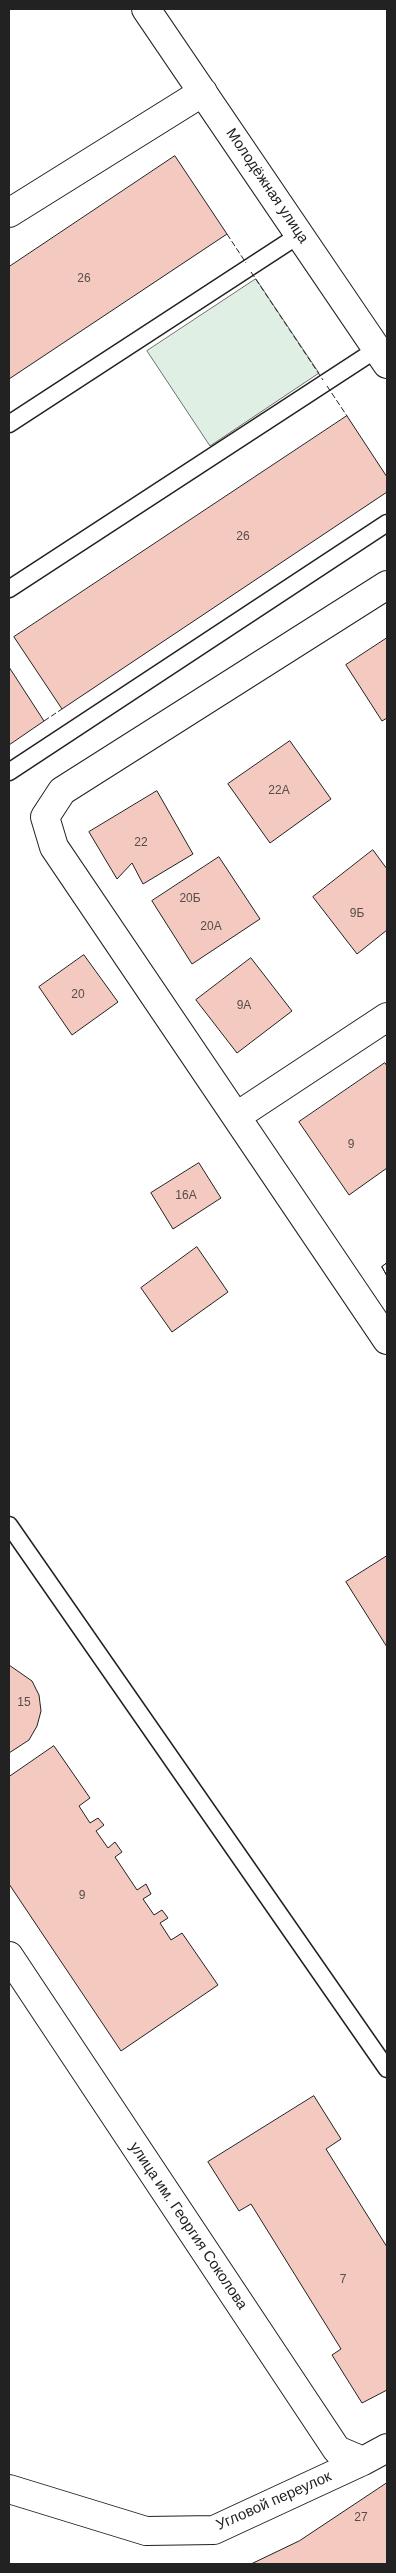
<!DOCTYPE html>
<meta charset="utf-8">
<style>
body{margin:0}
#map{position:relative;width:396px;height:2573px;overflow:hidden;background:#fff;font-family:Helvetica,sans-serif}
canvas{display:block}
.frame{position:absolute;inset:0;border:10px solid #222;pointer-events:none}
</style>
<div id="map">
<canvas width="396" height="2573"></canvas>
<div class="frame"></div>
</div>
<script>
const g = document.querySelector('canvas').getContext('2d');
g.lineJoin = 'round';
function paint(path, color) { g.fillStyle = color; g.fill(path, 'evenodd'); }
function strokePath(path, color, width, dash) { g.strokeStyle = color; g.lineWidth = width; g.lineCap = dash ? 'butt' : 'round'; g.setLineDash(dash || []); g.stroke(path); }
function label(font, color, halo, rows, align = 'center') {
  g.font = font + ' Helvetica,sans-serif'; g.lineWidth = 4; g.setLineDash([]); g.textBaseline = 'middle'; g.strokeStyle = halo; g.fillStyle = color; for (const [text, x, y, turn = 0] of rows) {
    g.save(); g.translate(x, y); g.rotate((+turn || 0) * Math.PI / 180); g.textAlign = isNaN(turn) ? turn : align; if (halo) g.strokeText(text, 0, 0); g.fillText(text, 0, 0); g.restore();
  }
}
const green = new Path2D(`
 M256 279 319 373 210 446 147 351Z`);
paint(green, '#e0efe3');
strokePath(green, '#6f6f6f', 1);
const building = new Path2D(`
 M175 156 227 234 9 379V267Z
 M347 416 387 477V492L62 709 14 637Z
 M387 638V718L382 721 346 665Z
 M9 667 44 721 9 745Z
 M290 741 331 799 270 843 228 784Z
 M157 791 193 854 143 884 132 863 117 879 89 832Z
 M373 850 387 869V930L357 954 313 897Z
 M219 857 260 919 192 964 152 901Z
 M84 955 118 1002 72 1035 39 987Z
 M251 958 292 1011 237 1053 196 1000Z
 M385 1063 387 1066V1168L349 1195 299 1122Z
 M199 1163 221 1198 173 1229 151 1193Z
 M197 1247 228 1292 172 1332 141 1288Z
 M387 1263V1276L382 1267Z
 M387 1263V1276L382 1267Z
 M387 1556V1647L346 1582Z
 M9 1665 32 1681 39 1695 41 1711 37 1726 29 1740 9 1753Z
 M54 1746 90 1798 79 1806 90 1823 98 1818 104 1825 96 1831 108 1848 115 1842 122 1852 115 1857 137 1890 146 1884 151 1894 143 1899 154 1915 162 1910 168 1918 160 1923 171 1940 182 1933 218 1985 121 2051 9 1884V1777Z
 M314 2096 341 2139 326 2149 387 2247V2390L362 2403 332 2355 341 2349 251 2204 239 2211 208 2162Z
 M387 2483V2564H251L299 2541Z`);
paint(building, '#f3c9c0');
strokePath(building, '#222', 1);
const lane = new Path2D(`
 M9 424 299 235
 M9 589 377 349
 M9 772 387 523
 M9 1525 387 2069`);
const street = new Path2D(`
 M146 9 387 364
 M9 213 203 92
 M387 585 62 791 45 817 54 847 387 1340
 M237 1116 387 1017
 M9 1956 337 2450 363 2461 387 2448
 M9 2489 146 2531 214 2530 363 2461`);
strokePath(lane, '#222', 19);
strokePath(street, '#222', 30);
strokePath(lane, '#fff', 16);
strokePath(street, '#fff', 28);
strokePath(new Path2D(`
 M227 234 246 263
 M251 272 323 380
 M327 386 347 416
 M44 721 62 709`), '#222', 1, [6, 2.5]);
label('12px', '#564c4a', null, [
 ["26",84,279],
 ["26",243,537],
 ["22А",279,791],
 ["22",141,843],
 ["20Б",190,899],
 ["9Б",357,914],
 ["20А",211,927],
 ["20",78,995],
 ["9А",244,1006],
 ["9",351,1145],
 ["16А",186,1196],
 ["15",24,1703],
 ["9",82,1896],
 ["7",343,2280],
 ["27",361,2518]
]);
label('15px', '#222', '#fff', [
 ["Молодёжная улица",267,186,56],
 ["улица им. Георгия Соколова",188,2226,56],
 ["Угловой переулок",274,2501,-24]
]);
</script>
